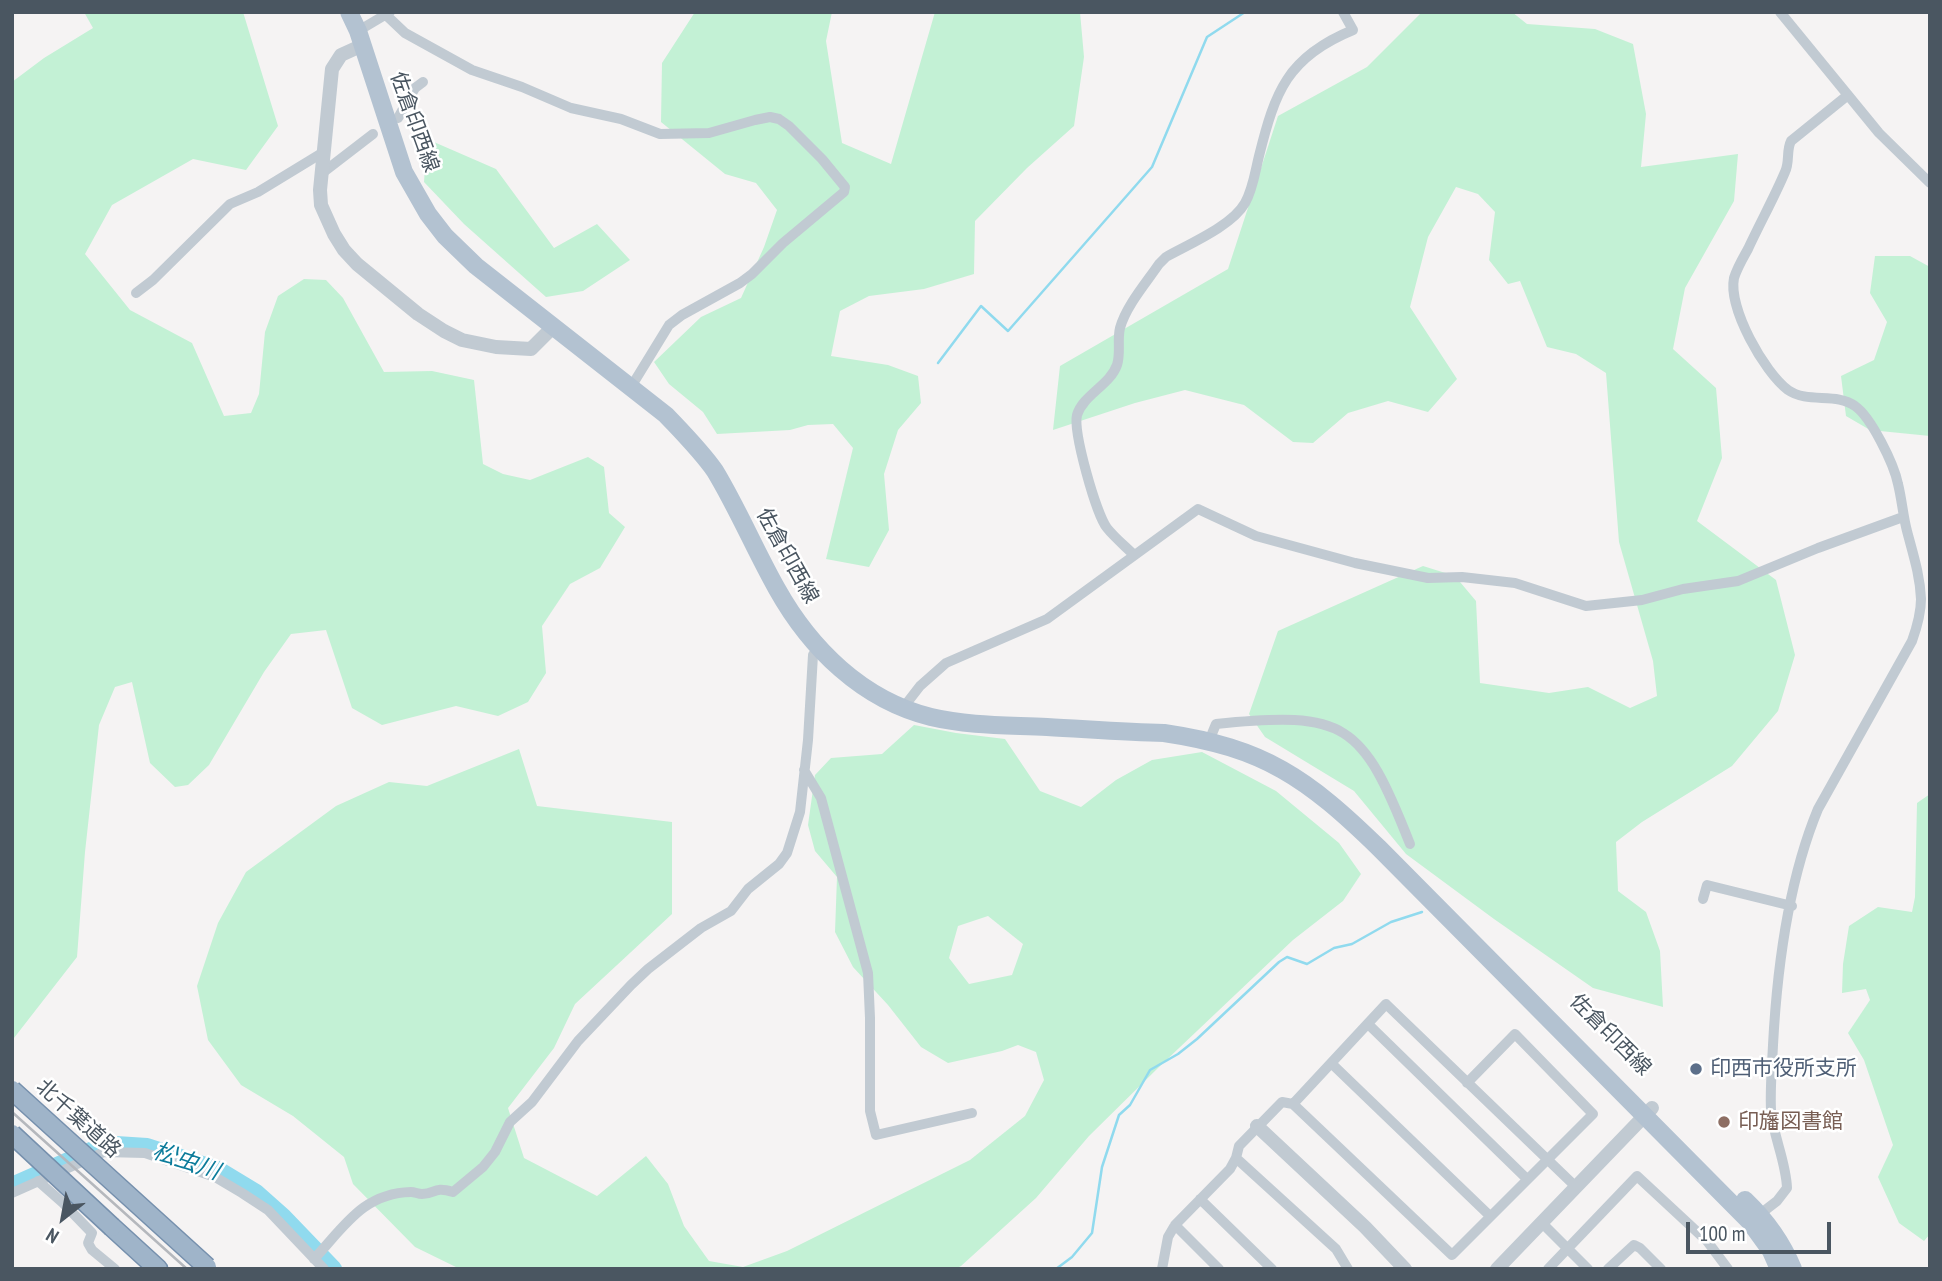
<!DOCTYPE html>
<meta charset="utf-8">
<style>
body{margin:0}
#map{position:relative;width:1942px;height:1281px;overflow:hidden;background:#f5f3f3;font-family:"PT Sans Narrow",sans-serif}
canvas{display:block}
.frame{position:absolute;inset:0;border:14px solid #4a5661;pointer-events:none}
.north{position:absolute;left:28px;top:1183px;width:70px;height:70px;-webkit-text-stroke:5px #fff;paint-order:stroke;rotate:211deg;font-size:19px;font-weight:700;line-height:28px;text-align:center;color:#4a5661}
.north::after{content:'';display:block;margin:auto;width:24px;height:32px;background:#4a5661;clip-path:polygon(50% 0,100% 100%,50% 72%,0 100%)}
.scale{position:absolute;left:1686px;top:1222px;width:145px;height:32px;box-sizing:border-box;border:4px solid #4a5661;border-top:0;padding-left:9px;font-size:21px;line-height:24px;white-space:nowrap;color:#4a5661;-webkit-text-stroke:5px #fff;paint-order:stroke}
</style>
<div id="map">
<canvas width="1942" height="1281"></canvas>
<div class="frame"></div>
<div class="north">N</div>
<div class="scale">100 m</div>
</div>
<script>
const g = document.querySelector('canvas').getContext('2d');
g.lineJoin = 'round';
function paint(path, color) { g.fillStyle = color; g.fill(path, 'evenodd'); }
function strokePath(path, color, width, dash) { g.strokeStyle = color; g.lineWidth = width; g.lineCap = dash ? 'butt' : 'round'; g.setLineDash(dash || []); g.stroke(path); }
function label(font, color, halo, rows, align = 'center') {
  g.font = font + ' "PT Sans Narrow","Noto Sans JP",sans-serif'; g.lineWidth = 5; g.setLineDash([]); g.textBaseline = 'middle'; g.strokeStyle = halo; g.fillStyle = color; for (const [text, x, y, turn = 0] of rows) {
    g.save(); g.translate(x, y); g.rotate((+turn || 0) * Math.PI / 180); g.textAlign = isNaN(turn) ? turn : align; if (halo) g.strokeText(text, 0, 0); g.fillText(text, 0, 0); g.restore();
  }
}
paint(new Path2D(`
 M84 12H243L278 126 246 170 193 159 112 205 85 254 130 310 192 343 224 416 251 413 259 394 265 332 278 296 304 279 326 280 343 298 384 372 432 371 474 380 483 464 503 474 530 480 588 457 604 467 609 513 625 527 600 568 570 584 542 626 546 673 528 702 498 716 456 706 382 725 352 708 326 630 291 634 264 672 209 765 188 785 175 787 150 763 132 682 115 687 99 725 85 852 77 957 14 1038 12 82 44 58 93 28Z
 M695 12H832L826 41 842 143 891 164 935 12H1080L1084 57 1074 126 1027 168 975 221 974 274 924 289 869 296 840 311 831 356 888 365 918 376 921 403 898 430 884 474 889 530 869 567 826 559 853 448 833 424 808 425 790 430 717 434 703 412 669 384 654 362 701 317 741 298 764 247 777 210 756 183 725 174 661 122 662 63Z
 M1422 12H1512L1527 24 1595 29 1633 44 1646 114 1641 167 1738 154 1734 201 1685 288 1673 349 1716 388 1722 458 1697 521 1776 580 1795 655 1778 711 1732 766 1642 822 1616 842 1618 891 1646 912 1660 951 1663 1007 1593 988 1494 919 1406 854 1354 791 1265 737 1249 714 1278 631 1423 566 1455 576 1476 601 1480 683 1549 693 1588 687 1630 708 1657 696 1653 661 1619 542 1606 373 1576 354 1547 347 1520 281 1508 284 1489 260 1495 212 1478 194 1456 187 1428 237 1410 307 1457 379 1428 412 1388 401 1348 413 1313 443 1293 442 1244 405 1185 390 1135 403 1053 430 1060 366 1228 269 1278 116 1367 67Z
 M427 139 496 169 554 248 597 224 630 260 583 291 546 297 464 224 424 182Z
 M1875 256H1910L1930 267V436L1870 430 1846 416 1841 376 1874 360 1887 322 1870 293Z
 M914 725 956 733 1005 739 1040 791 1081 807 1116 780 1152 760 1202 752 1276 791 1339 843 1361 874 1343 901 1293 940 1159 1067 1089 1136 1036 1198 961 1266 955 1269H460L415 1247 353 1184 344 1157 293 1116 241 1085 208 1040 197 986 218 923 246 872 336 806 389 782 427 786 519 749 537 806 672 822V914L575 1004 554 1048 508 1108 524 1158 597 1196 646 1156 668 1184 684 1226 709 1261 743 1267 787 1251 970 1160 1025 1116 1044 1080 1036 1052 1018 1045 1002 1051 948 1063 921 1047 888 1005 853 967 835 932 837 877 815 851 808 825 815 775 831 758 882 754ZM988 916 1023 944 1012 975 969 984 949 958 958 926Z
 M1930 794V1234L1924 1241 1899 1223 1878 1177 1893 1145 1864 1060 1848 1033 1870 1000 1866 989 1842 993 1843 964 1849 926 1878 907 1912 912 1915 897 1917 803Z`), '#c3f1d5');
strokePath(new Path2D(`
 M938 363 981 306 1008 331 1152 167 1207 37 1245 12
 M1056 1269 1072 1257 1092 1233 1102 1167 1119 1115 1130 1105 1150 1070 1178 1054 1197 1039 1279 962 1287 957 1307 964 1334 948 1352 944 1391 922 1422 912`), '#90daee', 2.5);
strokePath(new Path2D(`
 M12 1186 100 1147 116 1145 147 1147 218 1170 256 1193 283 1217 333 1269`), '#90daee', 18);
const trunk = new Path2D(`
 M112 1227 158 1269`);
strokePath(trunk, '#7690ad', 21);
strokePath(new Path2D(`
 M1780 12 1879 133 1930 183
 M386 15 405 33 472 70 522 87 571 108 621 119 660 134 709 133 755 120 770 117 779 119 789 126 822 159 845 187 844 192 783 243 752 274 740 283 682 315 669 325 631 387
 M358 31 390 12
 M398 118 415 88 423 82
 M321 174 373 134
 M136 293 153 280 230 204 258 192 322 153
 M1134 555C1125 546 1115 538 1107 528 1096 514 1073 432 1077 415 1083 395 1110 385 1117 365 1121 353 1117 340 1120 328 1126 306 1146 283 1159 264L1166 257C1189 244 1232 226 1245 203 1253 189 1255 172 1259 156 1275 92 1287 57 1353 30L1343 12
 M903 708 920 686 946 663 1047 619 1198 509 1256 536 1355 563 1428 578 1462 577 1515 583 1586 606 1642 600 1683 589 1738 581 1818 548 1903 517
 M1209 741 1216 724C1346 711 1362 722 1410 844
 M804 770 821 798 868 973 870 1018V1111L876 1135 972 1113
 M1703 899 1707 885 1792 906
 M1368 1024 1527 1179
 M1331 1063 1490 1216
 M1293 1104 1386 1004 1575 1186
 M1236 1158 1336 1249 1348 1269
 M38 1181 63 1203 92 1233 88 1243 92 1250 115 1269
 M12 1193 104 1152 145 1153 215 1177 242 1193 268 1210 324 1269
 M1200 1199 1272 1269
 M1755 1218 1777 1201 1787 1188C1786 1161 1773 1136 1771 1110 1770 1088 1772 1067 1773 1045 1777 969 1789 879 1818 809L1912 641C1917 627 1921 613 1921 599 1920 575 1913 554 1907 531 1903 516 1902 500 1898 484 1894 464 1871 417 1855 406 1836 392 1808 404 1788 390 1764 372 1728 308 1734 278 1737 268 1743 258 1748 249 1760 223 1774 198 1785 172 1790 162 1786 151 1791 141L1848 95
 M1541 1222 1588 1269
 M1175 1225 1219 1269
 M314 1259C344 1227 363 1193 411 1192 415 1192 418 1194 422 1194 436 1194 433 1186 453 1192L483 1167 495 1152 510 1122 532 1102 578 1041 631 985 648 969 701 928 731 911 748 889 779 864 787 853 800 812 808 740 813 655 818 648
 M1162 1269 1168 1237 1175 1225 1230 1169 1236 1158 1239 1146 1282 1102 1293 1104 1452 1255 1593 1114 1515 1034 1467 1083
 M1548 1269 1637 1176 1707 1241 1728 1269
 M1608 1269 1634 1245 1640 1248 1661 1269`), '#c1cad2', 10);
strokePath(new Path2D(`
 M363 45 341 55 332 69 320 190 321 205 334 234 344 250 357 264 418 314 444 331 462 340 496 347 531 349 553 327
 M1257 1126 1365 1227 1405 1269
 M1497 1269 1652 1108`), '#c1cad2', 14);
strokePath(new Path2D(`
 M349 12 358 31 404 172 428 214 445 236 476 266 666 415C683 433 701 451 715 471 738 509 755 550 777 589 810 648 862 700 931 717 969 726 1009 725 1047 727 1086 729 1125 732 1164 733 1265 748 1307 778 1379 848L1750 1222 1771 1251 1779 1269
 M1745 1200C1766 1220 1782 1242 1793 1269`), '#b3c2d1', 18);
strokePath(trunk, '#9fb4c9', 18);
strokePath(new Path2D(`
 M12 1112 187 1269`), '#b5b8bd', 2.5);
const trunkBridge = new Path2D(`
 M12 1090 207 1267
 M12 1134 112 1227`);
strokePath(trunkBridge, '#7690ad', 21, []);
strokePath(trunkBridge, '#9fb4c9', 18);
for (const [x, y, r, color] of [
 [1696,1069,7,"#5c6f8a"],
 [1724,1122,7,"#8d6e63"]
]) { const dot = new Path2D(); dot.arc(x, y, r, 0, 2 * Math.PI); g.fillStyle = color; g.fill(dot); strokePath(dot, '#fff', 2.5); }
label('21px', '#4a5661', '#fff', [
 ["佐倉印西線",414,122,70],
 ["佐倉印西線",787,556,61],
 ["佐倉印西線",1610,1035,45],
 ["北千葉道路",78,1119,42]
]);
label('21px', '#4e5e75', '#fff', [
 ["印西市役所支所",1710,1069]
], 'left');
label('21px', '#785e54', '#fff', [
 ["印旛図書館",1738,1122]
], 'left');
label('italic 23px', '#0c7c9b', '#fff', [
 ["松虫川",186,1162,19]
]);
</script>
